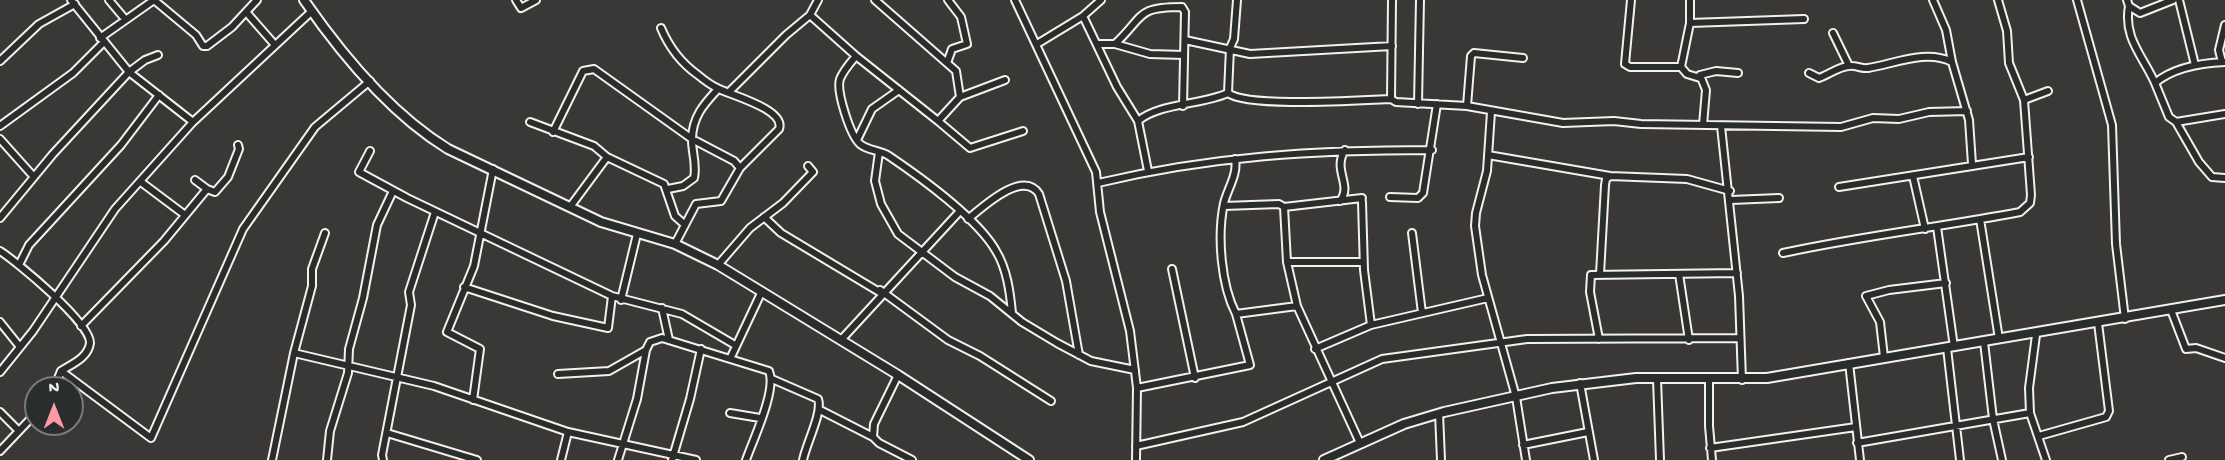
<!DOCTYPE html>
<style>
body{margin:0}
#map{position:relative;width:2225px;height:460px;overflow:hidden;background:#393837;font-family:"Gochi Hand",sans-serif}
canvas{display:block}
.north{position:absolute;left:24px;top:376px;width:60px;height:60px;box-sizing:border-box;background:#2a2d2e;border:2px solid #7b7b78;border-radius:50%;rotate:0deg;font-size:16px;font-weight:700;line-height:24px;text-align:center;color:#f4f1e8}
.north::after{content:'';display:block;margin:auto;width:21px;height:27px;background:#ff9aa2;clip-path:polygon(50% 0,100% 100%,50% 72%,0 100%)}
</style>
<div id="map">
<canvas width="2225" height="460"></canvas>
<div class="north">N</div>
</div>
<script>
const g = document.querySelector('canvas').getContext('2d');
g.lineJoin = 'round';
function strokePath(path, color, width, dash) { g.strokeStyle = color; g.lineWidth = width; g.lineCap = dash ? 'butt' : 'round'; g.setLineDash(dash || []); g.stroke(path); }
const minor = new Path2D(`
 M71 0 129 72 193 122
 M109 0 125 19
 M516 0 521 8 536 0
 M1015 0 1096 172 1100 212 1130 331 1137 388 1136 460
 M1631 0 1625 64 1630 67H1681
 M1690 0V23
 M1933 0 1946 30 1952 62
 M2077 0 2112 125 2116 244 2125 319
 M2127 0 2129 6 2140 13 2173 0
 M2179 0 2195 65
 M2129 6C2123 38 2143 56 2155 83
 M247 13 275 45
 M810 15 856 56 938 121 960 97 956 71 875 0
 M1083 16 1117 87 1138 121
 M661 28C669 47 681 63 698 75 704 80 711 85 717 88 730 95 786 109 779 129L740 168 721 201 696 204 675 244
 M1833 33 1849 66
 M100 38 154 0 196 35 203 46H207L232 27 257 0
 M1185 40 1250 54 1392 46
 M1037 44 1083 16 1101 0
 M1098 44H1115L1150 54 1184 55
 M1115 44C1145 16 1135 7 1182 7L1185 12 1183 106
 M856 56C850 63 843 71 840 79 836 91 850 135 860 144 868 151 881 150 889 156 920 177 978 219 996 251 1007 269 1010 292 1012 313
 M0 61 39 24 75 4
 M2222 62 2219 50 2225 25
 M2225 62C2201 63 2174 67 2155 83L2169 117 2176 122 2199 162 2212 177 2225 178
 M947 63 952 49 967 44 961 17 948 0
 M1809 73 1819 78C1828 75 1840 66 1849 66 1856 65 1862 69 1868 68 1894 64 1926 49 1952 62L1969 120 1972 164
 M1700 78 1687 74 1681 67 1690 23 1804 19
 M729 92 786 35 810 15 818 0
 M1228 93C1247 108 1361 100 1391 99L1396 102 1467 106 1563 123 1614 121 1641 124 1841 127 1873 118 1899 119 1929 112 1967 111
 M960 97 1005 80
 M1391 99 1392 0
 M2024 100 2048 91
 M1418 104 1420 0
 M1467 106 1471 56 1474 53 1523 58
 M1491 112 1487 171 1476 213 1475 226 1482 275 1516 397 1526 460
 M938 121 970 148 1023 131
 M530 122 594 146 607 157 664 184 675 216 684 224
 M2176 122 2225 114
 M1703 125 1706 90 1700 75 1716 71 1738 73
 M0 126 73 73 104 42
 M1721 126 1739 296 1742 380
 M553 132 583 71 594 69 692 139 734 161 740 168
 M0 139 34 177
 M857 140 872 109 899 90
 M370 151 359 172 407 198 612 296 682 314 735 345
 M879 152 875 181 881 204 898 234 955 277 990 296 1022 322 1057 343 1091 361 1135 370
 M1488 155 1610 176
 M1235 159C1238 174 1228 188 1224 203 1217 236 1221 285 1236 314L1297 306
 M1148 171 1138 121C1159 103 1202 105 1228 93L1230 48 1234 39 1237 0
 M1913 176 1925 229
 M195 180 207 189 215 192 228 177 239 149 238 145
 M141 182 185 215
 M1098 183C1211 156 1316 150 1432 150
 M1839 187 2029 157
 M668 189 683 186 694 178C697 165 692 153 692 140 692 117 704 104 718 89
 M1390 197 1418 198 1423 193 1437 104
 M1731 200 1779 198
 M1340 201C1353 185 1332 170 1345 150
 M1362 202 1364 270 1371 325
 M1224 206 1279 204 1284 207 1287 262 1297 306 1360 443
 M570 207 607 157
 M1284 207 1362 198
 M764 217 781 233 881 293
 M0 218 53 154 129 72 145 60 158 55
 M968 219C983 207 1023 169 1039 194L1066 281 1079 355
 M1980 219 1999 339
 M1937 227 1954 347
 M325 233 312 269V286L294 353 434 386 568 432 696 460
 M1412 233 1422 313
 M0 251C17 262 91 323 90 343 88 358 72 364 61 371L54 388
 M1783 253C1861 236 1941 227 2020 212L2030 203 2031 195 2024 100 2009 63 2007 31 1998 0
 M1287 262H1363
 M20 263 29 245 121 145 159 95
 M718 265 750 228 783 203 813 172 808 166
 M1172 269 1195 378
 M1600 274 1605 185 1606 179 1610 176 1687 179 1730 191
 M1679 274 1689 340
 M464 287 553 316 608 328 612 296
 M880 290 948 340 980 356 1051 401
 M621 300 637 234
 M662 308 669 340
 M2171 310 2186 349 2196 348 2225 358
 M0 322 20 347
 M81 326 164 241 207 189
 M2036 335 2029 388 2030 413 2046 460
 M1599 339 1590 292 1591 275 1737 273
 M841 340 960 211
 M1984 342 1993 419 2002 460
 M1947 348 1960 460
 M1315 349 1371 325 1488 298
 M731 357 762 291
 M1884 357 1880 322 1866 296 1889 290 1946 283
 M1849 363 1860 460
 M61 371 151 438 243 229 315 127 370 81
 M0 372 33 331 115 209 193 122 312 11
 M558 374 609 371 646 350
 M898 375 874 424 873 437 879 443 912 460
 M772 379 818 399C823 412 806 444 803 460
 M1657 379 1660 460
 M1709 380V426L1712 460
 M1580 383 1594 460
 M1137 388 1250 365 1236 314
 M473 400 480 349 447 332 474 266 493 169
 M820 410 873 437
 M0 412 19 431
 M730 413 760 418
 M1439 413 1441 460
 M387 433 477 460
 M2039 436 2106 417 2109 411 2098 323
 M1857 443 2030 413
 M1523 445 1588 432
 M1136 446 1243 422 1382 359 1527 339 1740 338
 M1710 448 1856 427
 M0 451 36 413
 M272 460 294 353
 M327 460 330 431 348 373 349 349 363 298 377 225 393 191
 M383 460 382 455 411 305 409 292 435 212
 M561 460 568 432
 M618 460 637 399 646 350 650 342 662 338 769 371C777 390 753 440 746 460
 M672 460 690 399 701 349
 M2169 460 2182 457`);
const tertiary = new Path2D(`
 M304 0C342 55 391 114 448 149L601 222 675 244 718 265 898 375 1029 460
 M1324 460 1404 424 1444 412 1552 388 1636 378H1767L2225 300`);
strokePath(minor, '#f4f1e8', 10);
strokePath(tertiary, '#f4f1e8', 12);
strokePath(minor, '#2a2d2e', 6);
strokePath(tertiary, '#2a2d2e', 8);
</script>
